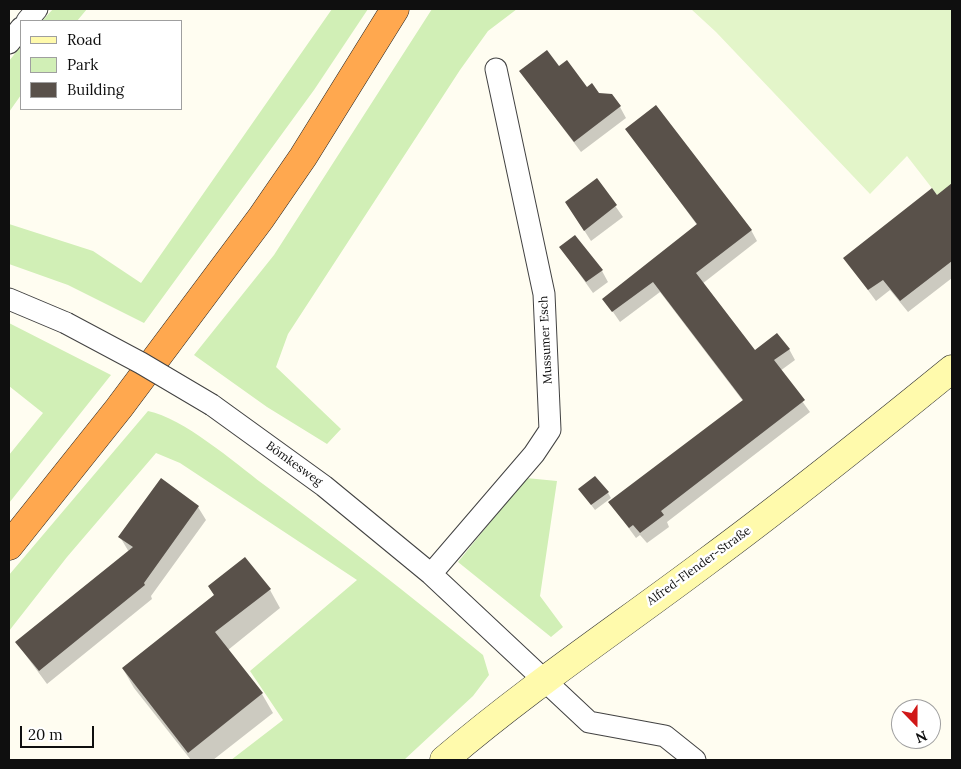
<!DOCTYPE html>
<meta charset="utf-8">
<style>
body{margin:0}
#map{position:relative;width:961px;height:769px;overflow:hidden;background:#fffdf1;font-family:Lora,serif}
canvas{display:block}
.frame{position:absolute;inset:0;border:10px solid #0f0f0f;pointer-events:none}
.legend{position:absolute;left:20px;top:20px;width:162px;height:90px;box-sizing:border-box;background:#fff;border:1px solid #9f9f9f;margin:0;padding:6px 9px;list-style:none;font-size:15px;color:#0f0f0f}
.legend li{display:flex;align-items:center;gap:10px;height:25px}
.legend b{width:25px;border:1px solid #9f9f9f}
.north{position:absolute;left:891px;top:699px;width:50px;height:50px;box-sizing:border-box;background:#fff;border:1px solid #9f9f9f;border-radius:50%;rotate:158deg;font-size:14px;font-weight:700;line-height:20px;text-align:center;color:#0f0f0f}
.north::after{content:'';display:block;margin:auto;width:18px;height:22px;background:#d01717;clip-path:polygon(50% 0,100% 100%,50% 72%,0 100%)}
.scale{position:absolute;left:20px;top:726px;width:74px;height:22px;box-sizing:border-box;border:2px solid #0f0f0f;border-top:0;padding-left:6px;font-size:15px;line-height:18px;white-space:nowrap;color:#0f0f0f;-webkit-text-stroke:4px #fff;paint-order:stroke}
</style>
<div id="map">
<canvas width="961" height="769"></canvas>
<div class="frame"></div>
<ul class="legend">
<li><b style="height:6px;background:#fffaac"></b>Road</li>
<li><b style="height:14px;background:#d1efb6"></b>Park</li>
<li><b style="height:14px;background:#59514a"></b>Building</li>
</ul>
<div class="north">N</div>
<div class="scale">20 m</div>
</div>
<script>
const g = document.querySelector('canvas').getContext('2d');
g.lineJoin = 'round';
function paint(path, color) { g.fillStyle = color; g.fill(path, 'evenodd'); }
function strokePath(path, color, width, dash) { g.strokeStyle = color; g.lineWidth = width; g.lineCap = dash ? 'butt' : 'round'; g.setLineDash(dash || []); g.stroke(path); }
function label(font, color, halo, rows, align = 'center') {
  g.font = font + ' Lora,serif'; g.lineWidth = 5; g.setLineDash([]); g.textBaseline = 'middle'; g.strokeStyle = halo; g.fillStyle = color; for (const [text, x, y, turn = 0] of rows) {
    g.save(); g.translate(x, y); g.rotate((+turn || 0) * Math.PI / 180); g.textAlign = isNaN(turn) ? turn : align; if (halo) g.strokeText(text, 0, 0); g.fillText(text, 0, 0); g.restore();
  }
}
paint(new Path2D(`
 M53 9H87L77 21H42Z
 M332 9H368L314 90 144 323 68 285 9 264V224L93 251 141 283Z
 M432 9H517L488 31 460 70 288 334 276 367 341 429 327 444 267 407 194 355 274 255Z
 M21 46V95L9 112V61Z
 M9 323 111 375 9 503V455L43 413 9 386Z
 M148 411C183 418 234 462 263 484 338 539 411 596 483 655L489 675 473 696 404 760H231L283 720 250 671 357 580 180 463 156 453 67 557 9 631V575Z
 M526 478 557 481 540 596 563 627 551 637 458 562Z`), '#d1efb6');
paint(new Path2D(`
 M691 9H952V214L907 156 870 194 716 32Z`), '#e3f5c9');
paint(new Path2D(`
 M559 67 587 89 620 107 626 118 581 152 520 71Z
 M627 129 751 230 757 241 702 284 754 351 789 349 795 360 780 371 810 412 667 522 669 527 647 543 640 535 636 538 610 503 743 401 660 292 620 322 604 299 697 225Z
 M597 180 623 217 591 241 573 213Z
 M952 185V278L908 312 890 290 876 301 844 258Z
 M561 248 602 271 608 282 593 293Z
 M608 493 611 498 595 510 583 494Z
 M198 507 206 520 151 596 152 599 47 684 16 642 129 552 120 537Z
 M270 590 280 608 228 650 262 694 273 713 213 760H191L134 688 123 669Z`), '#0003');
paint(new Path2D(`
 M547 50 559 66 567 60 587 87 592 83 599 93 612 94 621 106 574 142 519 71Z
 M656 105 752 230 696 273 755 350 777 333 790 349 774 360 805 400 661 511 664 515 640 533 633 525 629 528 608 502 743 400 653 282 612 312 602 299 697 224 625 129Z
 M597 178 617 205 584 231 565 202Z
 M952 183V261L900 301 883 280 868 290 843 258 932 188 937 195Z
 M575 235 603 270 586 282 559 247Z
 M595 476 609 492 591 505 578 489Z
 M161 478 199 506 144 583 145 585 39 671 15 642 133 547 118 537Z
 M245 557 271 589 215 632 263 693 188 753 122 668 214 595 208 586Z`), '#59514a');
const street = new Path2D(`
 M27 21 37 9
 M9 43 21 28
 M9 299 66 323
 M212 405 324 486 431 574 589 722 665 736 695 760
 M431 574 534 454 550 430 544 294 496 69`);
const secondary = new Path2D(`
 M444 760C527 689 618 628 706 562 790 500 871 435 952 369`);
const highway = new Path2D(`
 M9 546 119 408 261 218 303 157 395 9`);
strokePath(street, '#424242', 23);
strokePath(secondary, '#313131', 29);
strokePath(highway, '#202020', 29);
strokePath(street, '#fff', 21);
strokePath(secondary, '#fffaac', 28);
strokePath(highway, '#ffa84f', 28);
const streetBridge = new Path2D(`
 M66 323 141 363 212 405`);
strokePath(streetBridge, '#424242', 23, []);
strokePath(streetBridge, '#fff', 21);
label('12px', '#0f0f0f', '#fff', [
 ["Mussumer Esch",546,340,-93],
 ["Bömkesweg",294,464,36],
 ["Alfred-Flender-Straße",699,566,-36]
]);
</script>
